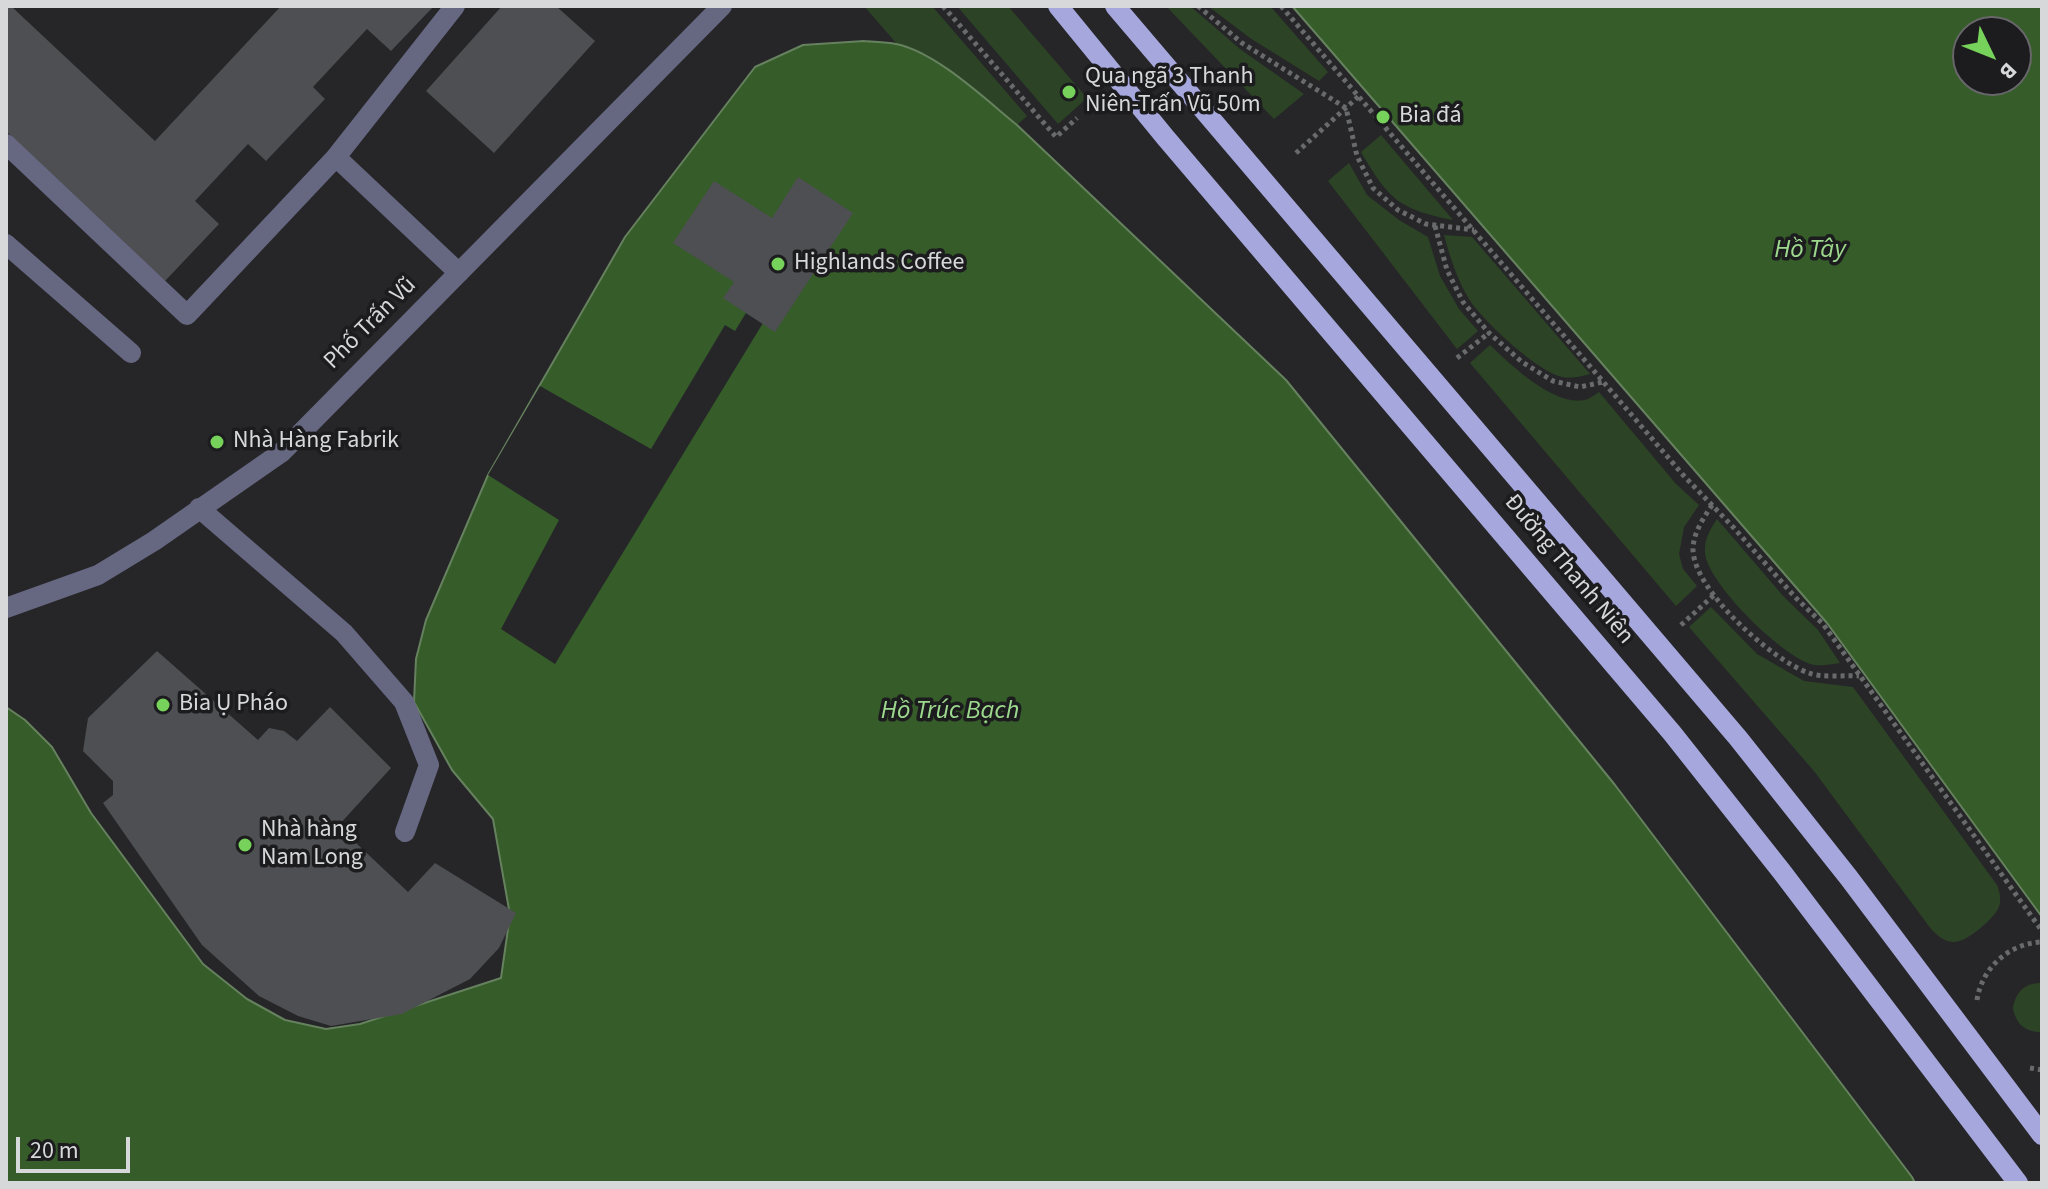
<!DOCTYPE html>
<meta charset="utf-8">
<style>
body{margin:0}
#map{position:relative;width:2048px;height:1189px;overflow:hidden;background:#262629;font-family:"Source Sans 3",sans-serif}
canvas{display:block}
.frame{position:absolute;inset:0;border:8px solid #d7d8da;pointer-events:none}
.north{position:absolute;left:1952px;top:16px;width:80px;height:80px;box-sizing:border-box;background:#1c1c1f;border:2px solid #67676a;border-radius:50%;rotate:133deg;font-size:22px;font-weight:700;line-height:32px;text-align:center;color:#d7d8da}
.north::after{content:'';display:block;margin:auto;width:28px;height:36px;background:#76d25a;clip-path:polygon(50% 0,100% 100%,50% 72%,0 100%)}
.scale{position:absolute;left:16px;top:1137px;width:114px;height:36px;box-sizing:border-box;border:4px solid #d7d8da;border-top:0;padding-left:10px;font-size:24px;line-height:28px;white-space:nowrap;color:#d7d8da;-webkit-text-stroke:6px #1c1c1f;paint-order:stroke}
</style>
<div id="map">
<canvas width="2048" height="1189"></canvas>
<div class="frame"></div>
<div class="north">B</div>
<div class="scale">20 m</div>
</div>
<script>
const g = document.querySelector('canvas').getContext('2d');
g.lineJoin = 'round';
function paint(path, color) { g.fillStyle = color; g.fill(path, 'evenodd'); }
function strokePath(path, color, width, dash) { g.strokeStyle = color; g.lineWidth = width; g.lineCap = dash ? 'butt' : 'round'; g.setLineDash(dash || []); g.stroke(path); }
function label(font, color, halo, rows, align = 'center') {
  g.font = font + ' "Source Sans 3",sans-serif'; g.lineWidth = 7; g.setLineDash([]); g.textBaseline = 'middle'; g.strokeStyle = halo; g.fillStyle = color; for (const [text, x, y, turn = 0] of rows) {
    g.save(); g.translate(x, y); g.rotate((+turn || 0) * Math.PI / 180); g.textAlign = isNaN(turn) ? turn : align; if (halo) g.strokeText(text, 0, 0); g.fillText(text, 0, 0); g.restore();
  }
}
paint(new Path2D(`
 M864 6H932L1027 116 1017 125 976 91 927 55 897 44Z
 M957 6H1008L1087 98 1058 124Z
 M1166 6H1190L1240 49 1304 94 1274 119Z
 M1208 6H1270L1328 72 1319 81 1250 38Z
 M1381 135 1453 220C1399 209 1389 200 1361 152Z
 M1349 163 1367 195 1399 220 1428 237 1440 276 1459 309 1478 331 1457 349 1328 181Z
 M1444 235 1472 237 1590 374C1580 377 1569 379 1559 376 1535 369 1482 320 1469 299 1457 279 1450 257 1444 235Z
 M1490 345C1510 364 1557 410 1588 399 1592 397 1596 394 1599 392L1676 484 1699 505 1684 527 1679 554 1683 569 1697 586 1676 606 1470 363Z
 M1717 519 1784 597 1818 630 1840 663C1832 664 1823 666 1815 665 1786 661 1707 583 1705 553 1704 539 1710 530 1717 519Z
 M1711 607 1757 654 1804 681 1853 687 1997 885C2000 893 2002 901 1998 909 1992 920 1966 943 1953 942 1943 941 1937 935 1931 929L1814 771 1689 627Z
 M2042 983V1032C2025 1032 2016 1024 2013 1008 2016 991 2025 983 2042 983Z`), '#2c4425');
const water = new Path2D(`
 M1292 6H2042V917L1827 623ZM1968 32H2016V80H1968Z
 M864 41C874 42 885 42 896 44 936 52 985 99 1017 125L1286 380 1615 785 1912 1177 1915 1183H6V707L25 720 52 747 91 813 203 964 247 999 285 1020 326 1029 360 1024 501 978 510 915 493 819 452 770 414 702 416 659 426 620 488 475 625 237 755 67 803 45Z`);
paint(water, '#355c29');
strokePath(water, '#66815e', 2);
paint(new Path2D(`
 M746 313 763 323 555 664 501 629 559 520 488 475 540 386 651 449 725 325 735 331Z`), '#262629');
paint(new Path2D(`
 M6 6H11L155 141 281 6H434L391 51 367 29 313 87 325 99 266 161 248 144 195 201 219 224 165 281 6 131Z
 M502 6H556L595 41 494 153 426 91Z
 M798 177 853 213 775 332 723 298 734 282 673 243 714 181 772 218Z
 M157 651 258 740 269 728 284 731 297 741 330 707 391 768 338 826 408 892 435 863 516 913 499 948 470 979 402 1014 331 1026 298 1016 259 996 202 945 103 803 113 795V781L83 751 88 718Z`), '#4e4f52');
strokePath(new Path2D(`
 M943 6 1056 137 1077 118
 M1198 6 1242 43 1346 108 1357 156 1373 188 1398 210 1426 224 1474 230
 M1281 6 1684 476 1734 528 1795 597 1823 624 2042 931
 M1296 153 1359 96
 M1435 226 1447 270 1463 302 1489 333 1522 362 1553 381 1580 387 1603 382
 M1457 358 1489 333
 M1712 505C1703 519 1693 533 1693 550 1694 591 1773 661 1809 673 1821 678 1845 675 1859 676
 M1681 625 1714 595
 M1977 1000C1982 967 2010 943 2042 942
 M2030 1068 2042 1070`), '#696a6c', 5, [4, 4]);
strokePath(new Path2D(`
 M6 144 187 315 336 157 459 273
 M336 157 455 6
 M6 244 131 353
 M199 508 344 633 404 702 429 765 405 832
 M6 608 98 575 154 541 282 452 722 6`), '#666781', 20);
strokePath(new Path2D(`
 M1058 6 1165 137 1672 733 1782 872 2018 1183
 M1115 6 1738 738 1849 878 2042 1135`), '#a6a8dd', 20);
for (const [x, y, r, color] of [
 [1069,92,8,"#76d25a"],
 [1383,117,8,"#76d25a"],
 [778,264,8,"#76d25a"],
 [217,442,8,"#76d25a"],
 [163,705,8,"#76d25a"],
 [245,845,8,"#76d25a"]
]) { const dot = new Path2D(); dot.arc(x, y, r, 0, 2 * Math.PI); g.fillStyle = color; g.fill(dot); strokePath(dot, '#1c1c1f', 3); }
label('24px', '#d7d8da', '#1c1c1f', [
 ["Qua ngã 3 Thanh",1085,78],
 ["Niên-Trấn Vũ 50m",1085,106],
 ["Bia đá",1399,117],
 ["Highlands Coffee",794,264],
 ["Nhà Hàng Fabrik",233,442],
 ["Bia Ụ Pháo",179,705],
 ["Nhà hàng",261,831],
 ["Nam Long",261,859]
], 'left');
label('24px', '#d7d8da', '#1c1c1f', [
 ["Phố Trấn Vũ",371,324,-45],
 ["Đường Thanh Niên",1568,570,50]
]);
label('italic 26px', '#9dd98d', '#1c1c1f', [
 ["Hồ Tây",1810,251],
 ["Hồ Trúc Bạch",950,712]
]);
</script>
